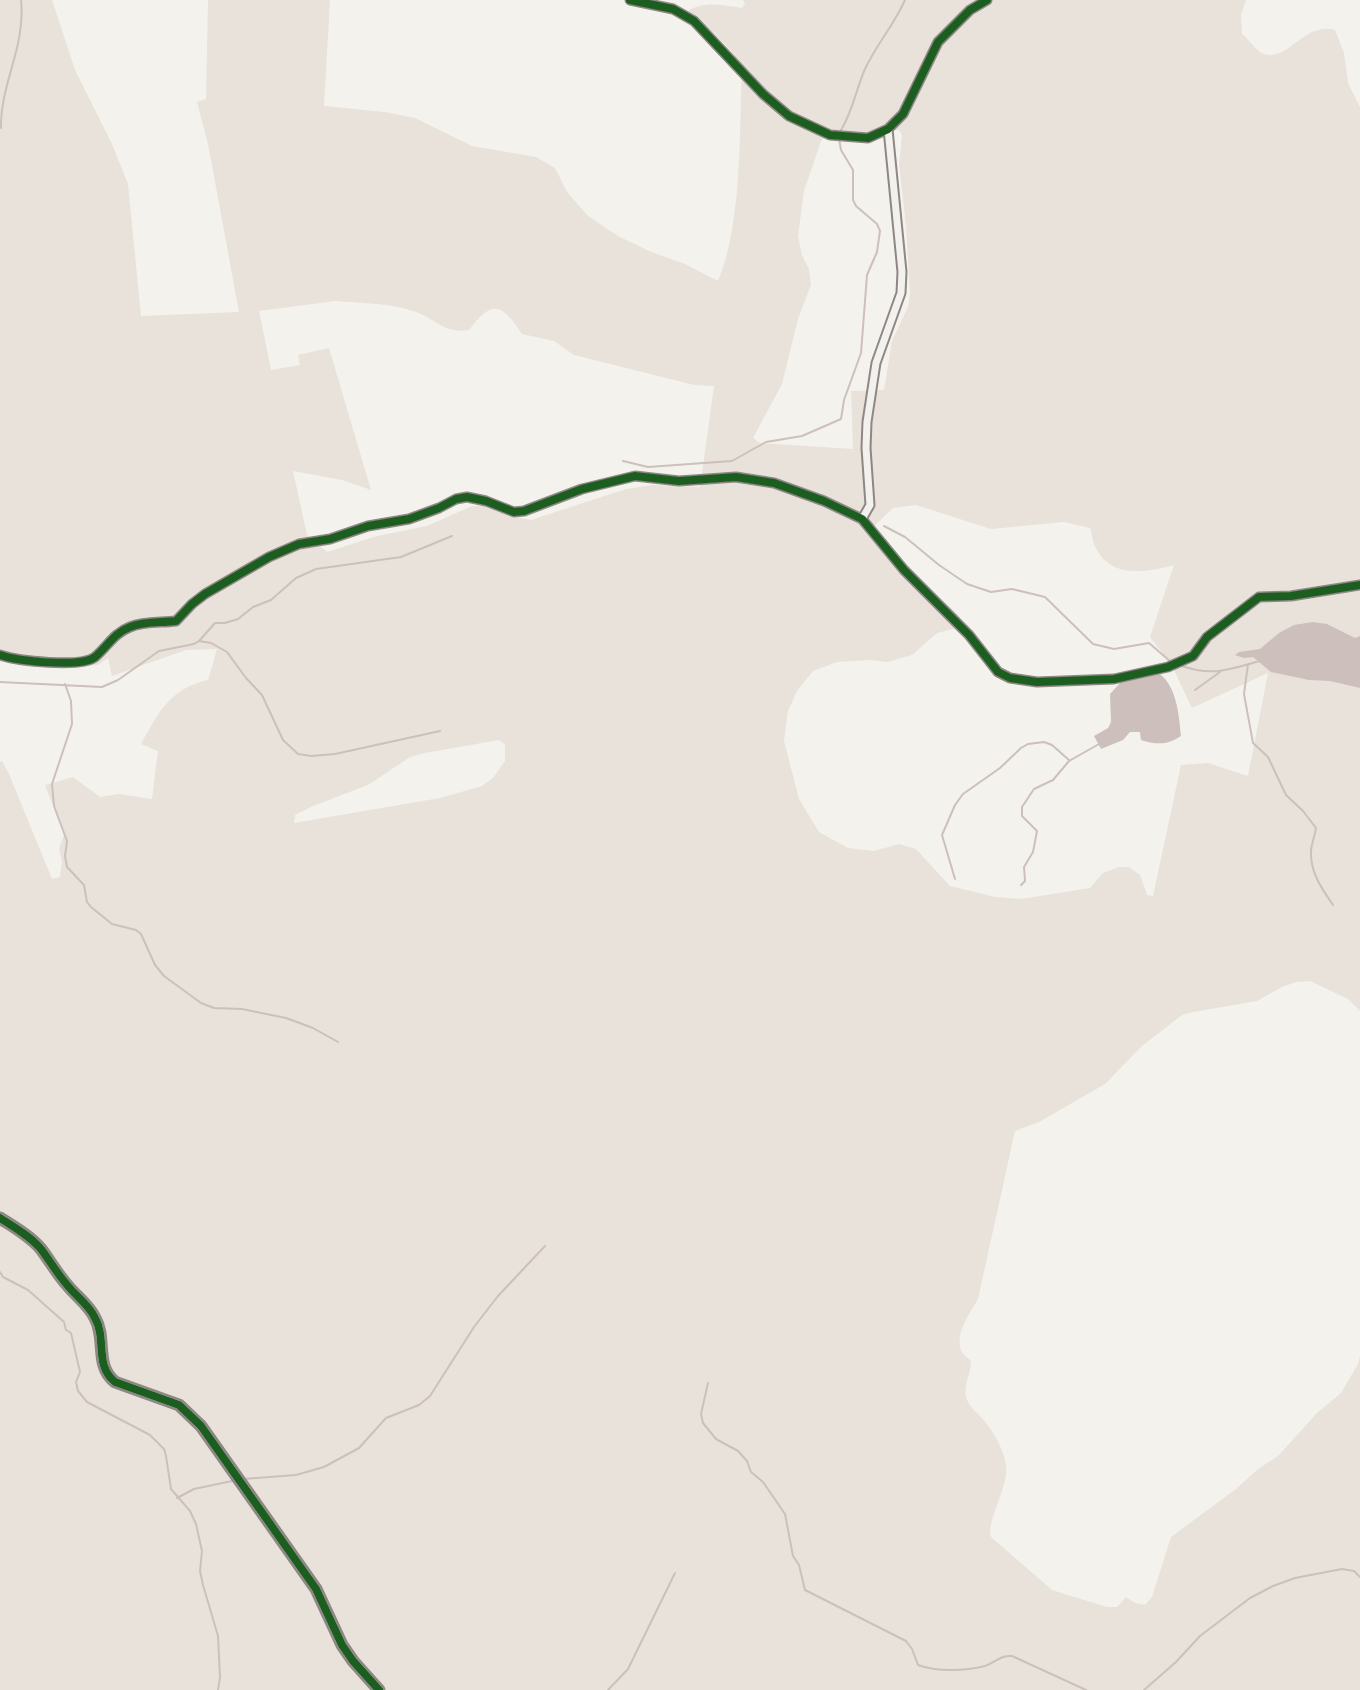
<!DOCTYPE html>
<style>
body{margin:0}
canvas{display:block;background:#f4f2ec}
</style>
<canvas width="1360" height="1690"></canvas>
<script>
const g = document.querySelector('canvas').getContext('2d');
g.lineJoin = 'round';
function paint(path, color) { g.fillStyle = color; g.fill(path, 'evenodd'); }
function strokePath(path, color, width, dash) { g.strokeStyle = color; g.lineWidth = width; g.lineCap = dash ? 'butt' : 'round'; g.setLineDash(dash || []); g.stroke(path); }
paint(new Path2D(`
 M0 0H52L75 70 112 144 128 184 141 316 239 312 208 144 197 102 206 99 208 0H330L324 106 385 112 415 118 472 146 536 157 555 168 567 192 588 216 618 236 649 251 685 264 718 281C743 221 739 130 742 65 726 44 709 25 685 14 699 0 723 5 742 8L745 4 743 0H1246L1241 15 1242 34C1249 39 1254 49 1262 53 1286 65 1304 21 1335 30L1344 53 1348 83 1360 107V1011L1348 999 1310 981 1296 982 1282 987 1257 1001 1193 1012 1182 1015 1142 1046 1105 1084 1039 1122 1015 1131 978 1299C970 1313 955 1333 961 1350 962 1354 968 1358 971 1361 971 1376 961 1387 968 1402 971 1409 981 1416 986 1423 995 1434 1004 1451 1006 1465 1009 1487 986 1520 991 1537L1052 1590 1107 1607H1117L1126 1597 1135 1603 1145 1605 1152 1597 1171 1537 1236 1489 1258 1469 1278 1456 1317 1413 1341 1393 1358 1364 1360 1356V1690H0V762L2 761 9 774 52 879 60 877 62 861 59 849 64 834 45 785 73 777 100 797 119 794 152 799 158 751 141 744C159 712 169 689 208 680L217 649 186 650 112 676 108 658 98 665 79 667 22 664 10 658 0 657ZM895 130H899L902 135 899 164 906 226 910 294 908 307 892 341 884 390 851 391 853 449 760 443 753 438 782 384 798 319 811 285 809 269 802 255 798 236 804 191 820 144 824 136 830 133 860 135ZM335 301C360 303 389 303 413 311 437 318 441 334 469 330 492 299 502 303 522 334L554 341 574 355 694 385 714 386 700 487 652 485 626 489 531 520 515 517 486 506H472L427 526 377 536 327 552 307 535 293 471 342 480 371 490 329 348 298 355 300 365 271 370 259 311ZM916 505 991 529 1064 522 1090 528C1092 535 1093 544 1097 550 1113 579 1148 572 1174 565L1150 637 1172 666 1192 708 1268 673 1248 776 1208 763 1181 765 1153 896 1147 895 1140 875 1129 867H1119L1103 873 1090 888 1021 899 995 897 950 886 916 849 899 844 874 851 848 848 819 832 799 799 784 741 788 711 797 691 813 671 837 662 870 660 887 662 912 655 937 633 965 626 958 615 945 603 868 532 893 508ZM499 740 505 744V761L493 778 482 786 440 798 294 823 295 815 313 806 368 785 410 757 425 753Z`), '#e8e2da');
paint(new Path2D(`
 M1313 622 1327 624 1355 638 1360 636V688L1330 681 1309 680 1271 672 1253 657 1244 658 1235 655 1239 652 1260 649 1279 633 1294 625Z
 M1160 674C1177 688 1179 715 1181 736 1168 745 1156 745 1141 740L1140 732H1130L1123 740 1101 749 1094 736 1108 728 1111 722 1110 694 1120 683Z`), '#cdc0bc');
strokePath(new Path2D(`
 M1 128C0 84 26 47 21 0
 M841 130C853 111 856 89 865 69 876 45 894 25 905 0
 M623 461 648 467 732 461 766 442 802 436 841 419 844 400 861 353 867 275 877 252 880 231 877 224 856 206 853 200V170L841 150 839 139
 M884 526 905 537 939 565 967 584 991 592 1012 589 1045 597 1093 644 1114 649 1149 643 1171 662
 M199 641 211 643 227 652 246 678 262 695 283 740 298 754 311 756 335 754 440 731
 M1248 664 1244 694 1253 743 1268 757 1286 795 1303 811 1316 828C1315 836 1311 844 1311 852 1310 872 1322 889 1333 905
 M1182 666C1213 677 1230 669 1260 661
 M0 682 102 687 118 680 159 651 194 644 199 641 215 623H225L238 619 253 607 271 600 296 578 316 569 401 557 452 536
 M65 684 71 701 72 724 52 784 54 806 67 841 65 856 67 867 84 885 87 902 91 907 112 924 136 930 141 934 155 965 164 976 201 1003 214 1008 242 1009 286 1018 313 1028 338 1042
 M1195 690 1220 672
 M955 879 942 835 955 805 963 794 1000 768 1021 748 1028 744 1044 742 1052 745 1069 760
 M1021 885 1025 881 1024 867 1033 852 1037 831 1022 816V807L1034 789 1053 780 1069 761 1099 744
 M0 1272 3 1277 28 1290 64 1322 66 1330 71 1333 80 1372 76 1382 78 1391 87 1402 150 1435 164 1449 166 1456 171 1489 190 1511 196 1524 202 1551 200 1571 203 1585 218 1636 220 1677 218 1690
 M708 1383 701 1414 703 1423 716 1439 738 1451 747 1461 751 1472 763 1482 785 1514 793 1556 799 1565 805 1590 906 1641 912 1649 918 1665C937 1672 965 1671 985 1666 995 1663 1000 1655 1012 1656L1086 1690
 M243 1479 296 1475 324 1467 359 1448 386 1418 419 1405 430 1396 474 1327 498 1296 545 1246
 M177 1498 194 1489 232 1481
 M608 1690 628 1669 675 1573
 M1144 1690 1176 1662 1200 1636 1250 1598 1273 1586 1295 1578 1342 1569 1354 1571 1360 1577`), '#cdc0bc', 2);
const minor = new Path2D(`
 M630 0 673 9 694 21 763 94 789 116 830 135 868 138 888 129 903 114 938 42 970 10 987 0
 M862 519 870 505 866 448 867 422 876 363 901 293 902 272 888 129
 M0 655C18 661 81 668 95 657 107 647 114 633 130 627 145 621 160 623 176 621L192 604 205 594 269 557 299 544 330 539 368 526 409 519 439 508 456 499 467 497 486 501 514 512 524 511 582 489 635 476 679 481 736 477 774 483 824 501 862 519 904 570 969 635 998 672 1010 678 1037 682 1114 679 1168 667 1193 656 1207 637 1259 597 1291 596 1360 585`);
const tertiary = new Path2D(`
 M0 1218C14 1227 30 1236 41 1249 50 1261 58 1275 68 1286 77 1297 89 1305 95 1318 107 1339 94 1365 115 1382L179 1405 201 1426 316 1589 342 1645 353 1661 379 1690`);
strokePath(minor, '#8f8685', 11);
strokePath(tertiary, '#8f8685', 13);
strokePath(minor, '#f2f1ed', 7);
strokePath(tertiary, '#f2f1ed', 8);
strokePath(new Path2D(`
 M630 0 673 9 694 21 763 94 789 116 830 135 868 138 888 129 903 114 938 42 970 10 987 0
 M0 655C18 661 81 668 95 657 107 647 114 633 130 627 145 621 160 623 176 621L192 604 205 594 269 557 299 544 330 539 368 526 409 519 439 508 456 499 467 497 486 501 514 512 524 511 582 489 635 476 679 481 736 477 774 483 824 501 862 519 904 570 969 635 998 672 1010 678 1037 682 1114 679 1168 667 1193 656 1207 637 1259 597 1291 596 1360 585
 M0 1218C14 1227 30 1236 41 1249 50 1261 58 1275 68 1286 77 1297 89 1305 95 1318 107 1339 94 1365 115 1382L179 1405 201 1426 316 1589 342 1645 353 1661 379 1690`), '#1b5e20', 8);
</script>
